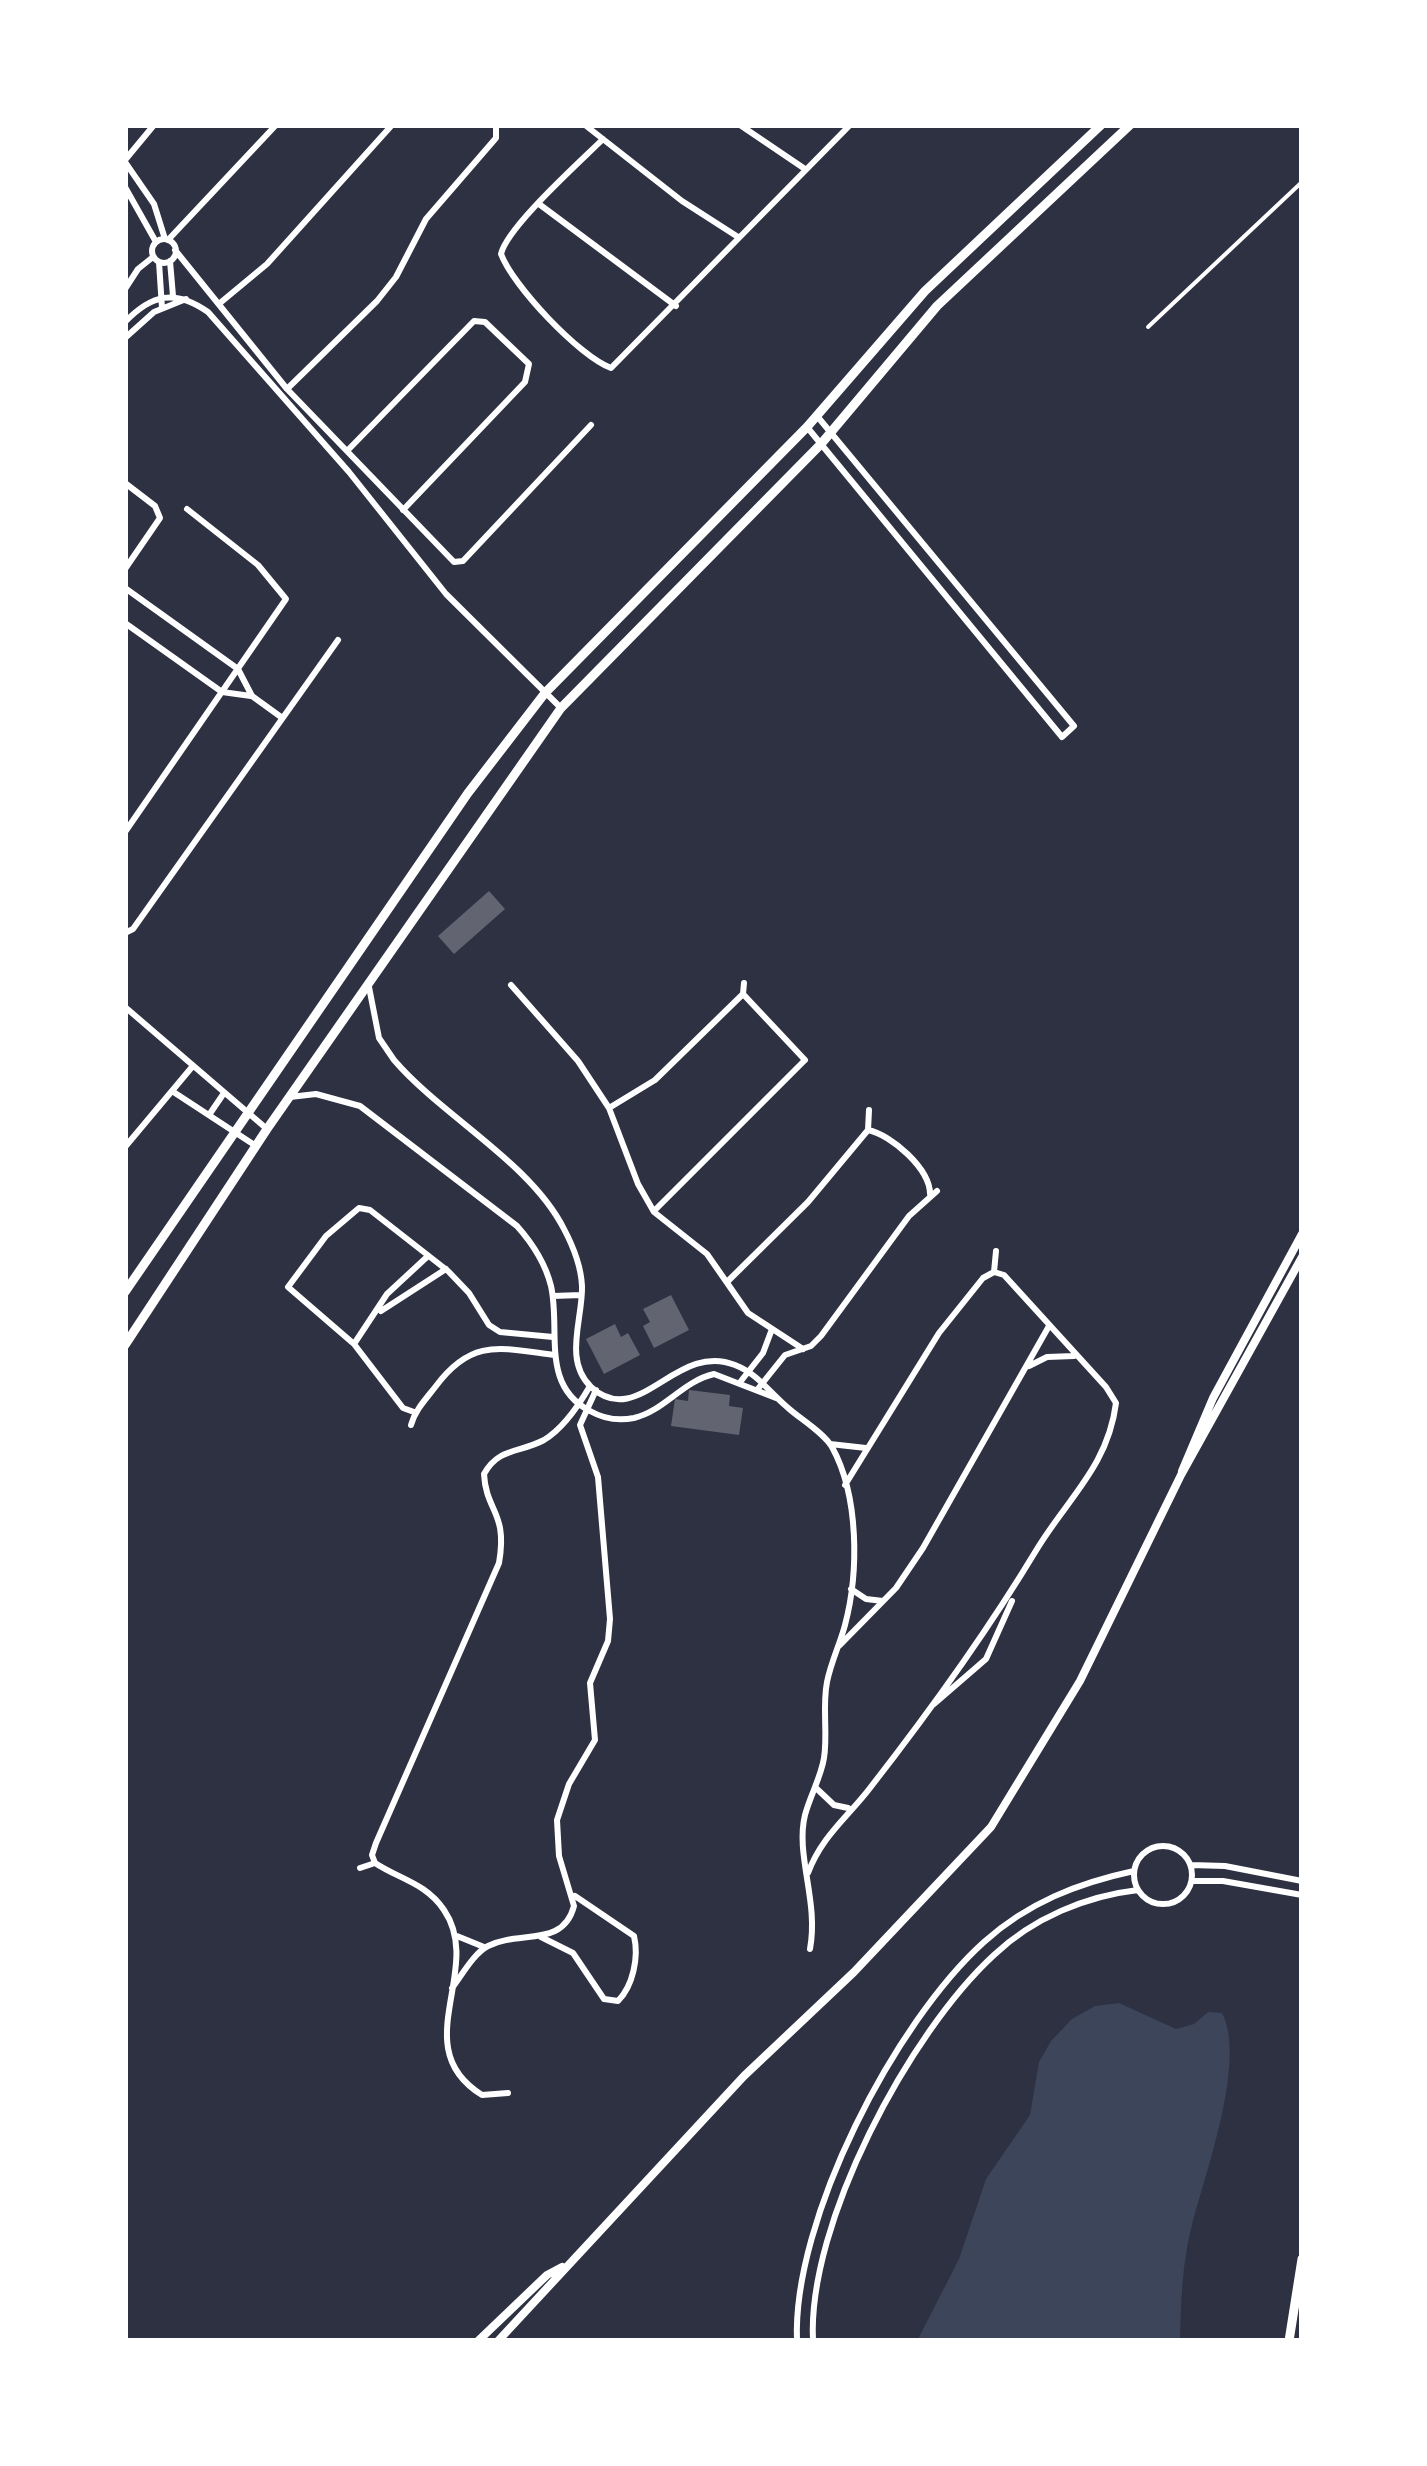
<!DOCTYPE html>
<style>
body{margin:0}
#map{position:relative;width:1427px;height:2466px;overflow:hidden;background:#2d3142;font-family:"Open Sans",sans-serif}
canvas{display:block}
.frame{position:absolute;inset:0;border:128px solid #fff;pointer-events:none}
</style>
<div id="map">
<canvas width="1427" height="2466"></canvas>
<div class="frame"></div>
</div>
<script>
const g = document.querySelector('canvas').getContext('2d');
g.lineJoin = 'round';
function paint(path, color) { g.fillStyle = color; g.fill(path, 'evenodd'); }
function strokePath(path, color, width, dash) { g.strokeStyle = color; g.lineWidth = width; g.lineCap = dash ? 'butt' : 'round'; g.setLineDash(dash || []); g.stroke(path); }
paint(new Path2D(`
 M1119 2003 1176 2029 1194 2024 1208 2012 1222 2013C1247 2060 1205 2174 1192 2225 1182 2263 1181 2302 1180 2341H917L959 2259 986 2179 1030 2115 1039 2062 1051 2041 1072 2019 1095 2006Z`), '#3c4559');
paint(new Path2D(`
 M489 891 505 909 454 954 438 936Z
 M671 1295 689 1330 654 1348 643 1326 650 1322 643 1309Z
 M615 1324 621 1337 628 1333 640 1355 604 1374 586 1339Z
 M689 1390 730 1395 729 1406 743 1408 739 1435 671 1426 675 1399 688 1401Z`), '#626471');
strokePath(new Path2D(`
 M1148 327 1302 182`), '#fff', 4);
strokePath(new Path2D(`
 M585 125 682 201 738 237
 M740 125 805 169
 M603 139C580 162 507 227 501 254 513 286 579 356 611 368L850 125
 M125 160 154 125
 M125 162 154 204 165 239
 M125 187 156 242
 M539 204 676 306
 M152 251a12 12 0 1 1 24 0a12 12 0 1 1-24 0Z
 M168 240 276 125
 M175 250 287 389 454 562 463 561 591 425
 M170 261 173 296
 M159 262 162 308
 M125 289 138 269 153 257
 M220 303 267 264 392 125
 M125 322C152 294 175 289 208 312L349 472 446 594 561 708
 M125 338 154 312 186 299
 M287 389 377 301 396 277 426 219 496 138V125
 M807 427 1062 737 1074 726 817 416
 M347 451 474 321 485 322 529 364 525 382 403 510
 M125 483 155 506 160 518 125 569
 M125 588 238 669 252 696 281 717
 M125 623 222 692 251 696
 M125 832 286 599 258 565 187 509
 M125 933 133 929 338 640
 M511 985 578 1061 609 1108 638 1184 654 1212 707 1254 748 1313 803 1349
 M369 987 379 1038 394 1060C443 1117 530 1162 564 1229 573 1246 581 1266 582 1286 583 1319 563 1360 591 1387 639 1431 676 1341 735 1365 758 1374 769 1392 787 1407 800 1419 823 1432 832 1447 859 1496 859 1572 845 1625 840 1644 831 1662 827 1682 822 1707 828 1733 824 1758 821 1777 810 1796 805 1815 795 1855 819 1901 810 1949
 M743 994 805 1060
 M743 994 744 983
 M125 1007 267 1129
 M172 1091 256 1146
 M290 1097 316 1094 360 1106 517 1226C533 1244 545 1262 551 1286 561 1330 540 1385 590 1411 604 1419 619 1421 634 1418 664 1411 683 1381 714 1374L776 1398
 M609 1108 655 1080 743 994
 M209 1115 224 1093
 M868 1130C892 1135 930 1169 930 1194
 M868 1130 869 1110
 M125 1147 192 1067
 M654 1211 805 1060
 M994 1272 996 1251
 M727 1282 808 1202 868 1130
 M553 1296 581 1295
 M381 1311 446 1269
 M354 1344 387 1294 428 1256
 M1029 1366 1047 1357 1074 1356
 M741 1381 763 1353 772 1329
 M757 1390 785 1355 811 1346 821 1336 909 1216 937 1191
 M414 1412 403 1408 354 1344 288 1287 326 1236 359 1208 370 1210 448 1271 469 1293 489 1325 500 1332 553 1337
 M411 1425C415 1410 426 1399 436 1386 472 1338 500 1348 554 1355
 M830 1444 866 1448
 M845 1485 939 1333 983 1278 994 1272
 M851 1589 866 1599 883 1601
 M839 1646 896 1588 923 1548 1049 1326
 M934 1704 986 1659 1012 1601
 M816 1788 834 1805 848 1808
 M1134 1875a29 29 0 1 1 58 0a29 29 0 1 1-58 0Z
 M375 1863 372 1855 376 1843 499 1563C508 1512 486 1512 484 1474 499 1447 520 1453 544 1440 564 1428 579 1405 590 1386
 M1191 1865 1225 1866 1302 1881
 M360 1868 375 1863C399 1879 426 1883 444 1910 485 1970 405 2047 482 2095L508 2093
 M808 1873C822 1836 847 1818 870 1788 930 1711 987 1632 1037 1549 1068 1498 1108 1466 1116 1403L1106 1387 1004 1275 994 1272
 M1192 1881H1223L1302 1895
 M457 1936 484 1947
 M541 1937 573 1953 604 1999 618 2001C633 1986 639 1957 634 1936L575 1896
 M452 1988C462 1975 474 1953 488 1946 520 1930 563 1948 574 1906L559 1856 557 1820 569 1784 595 1740 590 1683 608 1641 610 1619 598 1477 580 1425 596 1390
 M797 2341C792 2220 895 2022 984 1942 1027 1903 1078 1883 1134 1871
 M813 2341C807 2224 909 2033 994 1955 1033 1918 1086 1896 1138 1890`), '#fff', 6);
strokePath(new Path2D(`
 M1182 1471 1213 1398 1302 1234
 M478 2341 547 2275 562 2267
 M498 2341 744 2076 854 1972 991 1827 1080 1681 1181 1475 1302 1257`), '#fff', 8);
strokePath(new Path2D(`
 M125 1292 468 793 545 693 807 427 925 291 1101 125
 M125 1345 267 1129 561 708 821 444 937 306 1130 125
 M1289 2341 1302 2259`), '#fff', 9);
</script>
